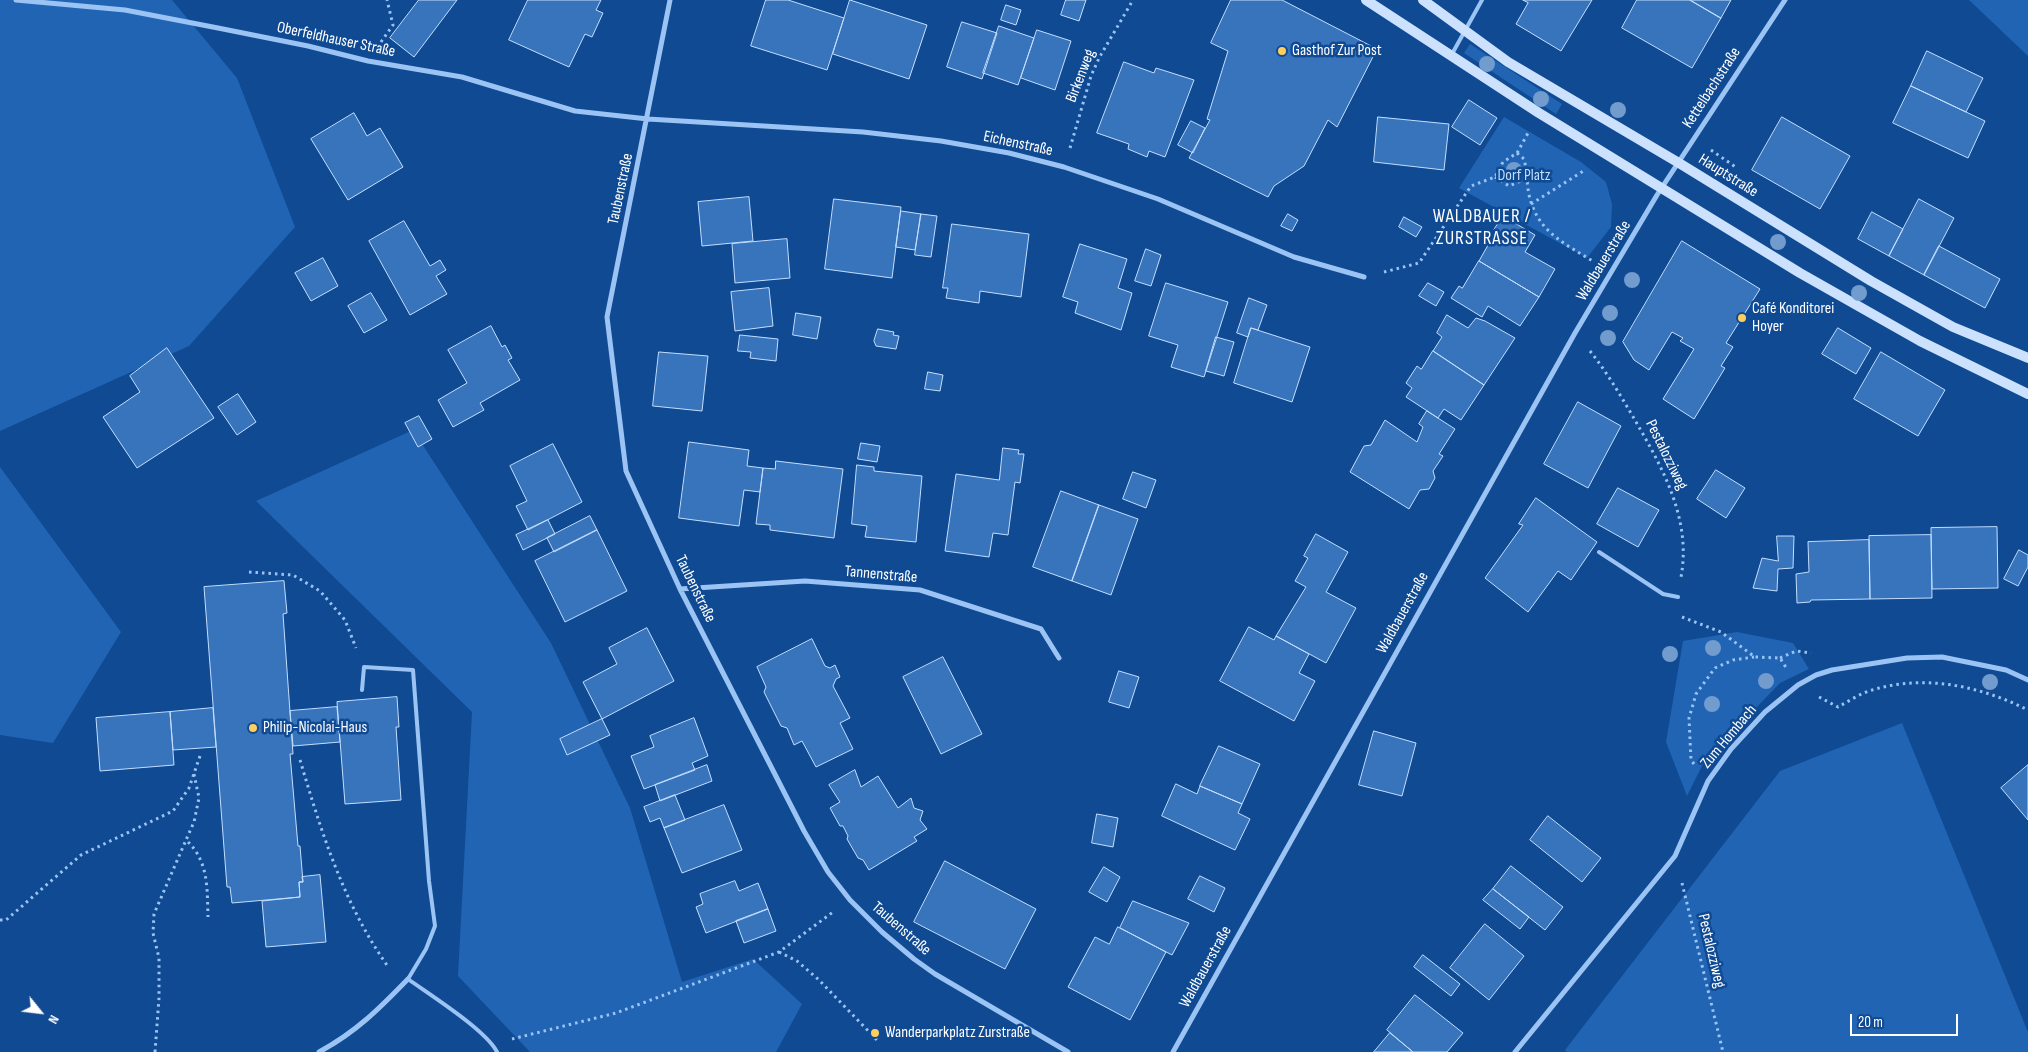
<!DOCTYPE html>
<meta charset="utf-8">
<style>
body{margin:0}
#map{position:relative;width:2028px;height:1052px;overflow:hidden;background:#0f4a93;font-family:"Sofia Sans Condensed",sans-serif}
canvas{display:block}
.north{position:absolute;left:15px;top:987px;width:50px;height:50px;-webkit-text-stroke:4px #0f4a93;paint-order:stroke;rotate:119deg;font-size:14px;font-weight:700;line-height:20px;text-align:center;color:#fff}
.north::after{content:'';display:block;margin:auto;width:18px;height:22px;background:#fff;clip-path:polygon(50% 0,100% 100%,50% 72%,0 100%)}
.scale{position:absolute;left:1850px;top:1014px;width:108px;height:22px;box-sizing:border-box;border:2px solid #fff;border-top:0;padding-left:6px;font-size:15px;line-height:18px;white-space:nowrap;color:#fff;-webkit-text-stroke:4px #0f4a93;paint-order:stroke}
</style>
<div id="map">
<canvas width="2028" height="1052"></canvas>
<div class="north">N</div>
<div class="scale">20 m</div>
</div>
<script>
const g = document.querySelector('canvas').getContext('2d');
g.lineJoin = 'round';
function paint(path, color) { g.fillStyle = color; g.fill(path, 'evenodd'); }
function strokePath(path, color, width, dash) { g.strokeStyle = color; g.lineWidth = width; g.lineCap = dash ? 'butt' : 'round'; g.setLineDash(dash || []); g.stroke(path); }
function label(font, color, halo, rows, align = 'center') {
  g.font = font + ' "Sofia Sans Condensed",sans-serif'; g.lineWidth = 5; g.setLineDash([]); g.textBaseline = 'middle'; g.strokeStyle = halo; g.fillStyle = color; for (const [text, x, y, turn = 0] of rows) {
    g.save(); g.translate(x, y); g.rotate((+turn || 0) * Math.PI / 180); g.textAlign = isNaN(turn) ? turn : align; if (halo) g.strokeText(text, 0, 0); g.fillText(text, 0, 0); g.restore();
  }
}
paint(new Path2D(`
 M0 0H172L237 78 295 227 189 346 0 431Z
 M1969 0H2028V56Z
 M1470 44 1562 104 1556 114 1464 53Z
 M1504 117 1581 162 1606 182 1612 204 1611 227 1587 258 1459 188Z
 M413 430 551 643 630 808 682 982 753 959 802 1004 776 1052H530L458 976 472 712 256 501Z
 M0 467 121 632 53 743 0 735Z
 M1737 632 1793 643 1809 669 1780 683 1704 762 1687 796 1666 742 1683 641Z
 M1902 723 2028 1032V1052H1567L1565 1050 1780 771Z`), '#2164b3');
const building = new Path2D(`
 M419 0H457L414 57 390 38Z
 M528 0H601L596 10 603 13 592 37 585 34 569 67 509 40Z
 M766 0H788L844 18 827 70 751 46Z
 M850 0 927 25 909 79 833 54Z
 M1066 0H1086L1079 21 1061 15Z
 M1231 0H1282L1377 49 1337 127 1328 120 1304 166 1274 186 1268 197 1189 158 1210 120 1207 119 1228 51 1211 43Z
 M1523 0H1592L1561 51 1516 24 1528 3Z
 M1637 0H1690L1721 18 1692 68 1622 28Z
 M1690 0H1731L1721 18Z
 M1006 5 1021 10 1016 25 1001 20Z
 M962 22 997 33 982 79 947 67Z
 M999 26 1034 38 1018 85 983 73Z
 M1037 30 1071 41 1055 90 1021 78Z
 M1927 51 1983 78 1966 112 1911 86Z
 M1124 62 1154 73 1156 68 1194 80 1165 157 1149 151 1147 157 1128 149 1129 144 1097 133Z
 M1911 86 1985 121 1968 158 1893 123Z
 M1469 100 1497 118 1480 145 1452 127Z
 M354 113 367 136 380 128 403 167 348 200 311 139Z
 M1378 117 1449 124 1444 170 1374 162Z
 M1782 117 1850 156 1820 209 1752 170Z
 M1191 121 1205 128 1193 153 1178 145Z
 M749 197 753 241 702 246 698 202Z
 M834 199 901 207 892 278 825 269Z
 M1919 199 1954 218 1924 275 1889 256Z
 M901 211 921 214 915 250 896 247Z
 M1872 212 1903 229 1889 256 1858 239Z
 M921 214 937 216 931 257 915 255Z
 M1288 214 1298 220 1292 231 1281 226Z
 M1503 216 1535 235 1525 252 1555 269 1539 297 1479 261 1496 231 1494 230Z
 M1404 217 1422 227 1416 237 1399 227Z
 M404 221 430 266 440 260 446 270 436 276 447 294 410 315 369 241Z
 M952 224 1029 234 1021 297 980 291 979 303 946 298 948 288H943Z
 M787 239 790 278 735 283 732 244Z
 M1682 241 1760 289 1726 343 1733 347 1721 366 1725 368 1694 419 1663 399 1694 349 1680 341 1683 338 1672 332 1649 370 1634 360 1623 342Z
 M1080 244 1127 259 1118 288 1132 293 1121 330 1075 313 1078 302 1063 297Z
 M1939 246 2000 279 1985 308 1924 275Z
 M1146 249 1161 255 1151 286 1135 281Z
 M323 258 338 286 311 301 295 273Z
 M1479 261 1539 297 1520 326 1488 306 1482 317 1451 298 1459 286 1462 288Z
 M1166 283 1228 302 1204 377 1171 367 1178 345 1149 336Z
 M1428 283 1444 292 1436 306 1419 296Z
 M769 288 773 326 735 331 731 292Z
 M371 293 387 320 364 333 348 306Z
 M1249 298 1267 305 1258 330 1251 328 1248 337 1237 333Z
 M796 313 821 317 817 339 793 335Z
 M1447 315 1468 328 1476 318 1485 321 1515 338 1484 385 1433 351 1442 337 1437 333Z
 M491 326 502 347 505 345 512 358 508 360 520 380 480 403 484 410 453 427 438 400 467 383 448 350Z
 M1251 328 1310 347 1292 402 1234 383Z
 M1838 328 1871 348 1856 374 1822 354Z
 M878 329 894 332 893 335 899 336 896 349 876 346 874 341Z
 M740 335 778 339 776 361 750 358 751 352 738 351Z
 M1216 337 1234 342 1224 376 1206 371Z
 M167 348 214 418 137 468 103 417 140 392 130 376Z
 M1433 351 1484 385 1461 420 1444 409 1438 418 1406 397 1412 388 1406 383 1417 366 1421 369Z
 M659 352 708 356 702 411 653 406Z
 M1881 352 1945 390 1918 436 1854 399Z
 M928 372 943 375 940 391 925 389Z
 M238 394 256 422 237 435 218 407Z
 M1578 402 1621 426 1588 488 1544 464Z
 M1427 411 1455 429 1439 454 1443 456 1433 471 1435 478 1429 489 1420 490 1409 509 1350 472 1364 446 1371 445 1385 420 1417 442 1423 427 1419 424Z
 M419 416 432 439 418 447 405 423Z
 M689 442 749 450 747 466 763 468 760 492 744 490 739 526 679 518Z
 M861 443 880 446 877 462 858 459Z
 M553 444 582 502 528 530 516 506 527 501 510 466Z
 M1003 448 1019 450 1018 454H1024L1020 483 1015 482 1008 535 993 533 989 557 945 551 956 474 999 480Z
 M776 461 843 469 834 538 770 530V525L756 524 763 468 775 469Z
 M857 465 874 467V471L922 476 916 542 865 537 867 526 852 524Z
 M1716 470 1745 488 1726 518 1697 499Z
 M1133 472 1156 480 1146 508 1123 499Z
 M1618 488 1659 510 1638 547 1597 524Z
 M1061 491 1099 505 1072 581 1033 567Z
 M1536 498 1597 542 1571 580 1558 571 1528 612 1485 578 1523 525 1519 524Z
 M1099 505 1138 519 1111 595 1072 581Z
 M590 516 597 530 554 552 547 538Z
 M548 520 555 534 523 550 516 535Z
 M1997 527 1998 588 1932 589 1931 528Z
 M597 530 627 591 565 622 535 561Z
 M1316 534 1348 552 1326 592 1356 608 1326 663 1276 636 1306 587 1295 581 1308 558 1304 556Z
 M1931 535 1932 598 1870 599 1869 536Z
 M1777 536H1794L1793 568 1778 569 1777 591 1753 588 1762 558 1778 561Z
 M1869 540 1870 599 1811 600 1810 602 1797 603 1796 574 1809 572 1808 542Z
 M2019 550 2028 555V567L2018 586 2004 579Z
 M284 581 287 613 283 614 293 754H290L298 846H300L303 882H299L300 897 232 903 230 887H227L204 587Z
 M1249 627 1274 640 1276 636 1309 654 1299 673 1315 681 1294 721 1220 681Z
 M647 628 674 681 602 719 583 682 617 664 609 648Z
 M812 639 825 666 830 668 835 665 840 677 836 679 833 686 850 718 840 723 853 749 816 767 802 741 794 745 787 728 781 726 764 692 766 687 757 667Z
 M943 657 982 734 941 754 903 677Z
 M1119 671 1139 677 1129 708 1109 702Z
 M397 697 399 727H396L401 800 345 804 337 702Z
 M337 707 340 742 293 746 290 711Z
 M213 708 216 747 173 750 170 712Z
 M170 712 174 765 100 771 96 718Z
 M694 718 708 756 692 763 695 770 644 789 631 756 654 747 650 736Z
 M602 719 610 735 567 755 560 739Z
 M1374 731 1416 743 1402 796 1359 785Z
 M1219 746 1260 764 1242 804 1200 786Z
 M707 765 712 781 660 801 655 785Z
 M2028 765V820L2001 788Z
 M855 770 861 787 878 776 898 808 911 798 914 808 923 811 920 820 927 829 914 837 917 841 869 870 863 860 858 858 847 839 848 836 843 826H840L830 808 840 802 829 785Z
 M1176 784 1197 794 1200 786 1242 804 1238 813 1250 819 1235 850 1162 816Z
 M675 795 685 820 664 828 660 818 650 822 644 807Z
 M724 805 742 850 682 873 664 828Z
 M1097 814 1118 818 1113 847 1092 843Z
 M1548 816 1601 858 1582 882 1530 840Z
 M945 861 1036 909 1005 969 914 922Z
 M1511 866 1563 907 1545 930 1493 889Z
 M1104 867 1120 877 1107 902 1089 892Z
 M320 875 326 942 266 947 262 901 300 897 299 882H303L302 877Z
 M1200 876 1225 888 1214 912 1188 899Z
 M735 881 739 891 758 883 768 909 706 933 696 907 703 904 700 894Z
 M1493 889 1529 917 1520 929 1483 900Z
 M1133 901 1189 923 1172 955 1120 928Z
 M768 909 776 931 744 943 736 921Z
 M1485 924 1524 956 1489 1000 1450 968Z
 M1118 927 1166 952 1130 1020 1068 987 1095 937 1109 944Z
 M1423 955 1460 984 1451 996 1414 967Z
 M1415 995 1463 1033 1447 1052H1413L1387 1030Z
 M1390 1033 1413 1052H1374Z`);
paint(building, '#3874bc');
strokePath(building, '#c3defe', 1);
strokePath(new Path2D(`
 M381 42 393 25 387 0
 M1070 148 1091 76 1099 58 1133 0
 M1711 150 1737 168
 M1517 153 1524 159C1528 174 1526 190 1532 205 1542 234 1569 246 1594 262
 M1495 177 1509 186 1526 179
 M1531 204 1585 170
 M1384 272 1419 263 1471 186 1495 177 1503 162 1517 153 1528 133
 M1590 351C1606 371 1619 393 1632 415 1661 465 1692 518 1681 577
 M249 572 293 575 320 591 345 620 356 648
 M1682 617 1721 632 1755 657 1780 658 1787 669
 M1780 658 1796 651 1811 653
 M1819 697 1838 707C1849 701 1861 693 1872 690 1925 674 1980 686 2028 710
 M300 760C322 834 344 905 389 968
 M1694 764 1691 760 1689 718 1696 694 1715 668 1733 660 1754 657
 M194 774 199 798 194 822 186 840C209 861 207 888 208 917
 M1682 883 1723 1052
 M0 920H6L81 855 173 811 189 788 200 756
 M779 952 797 961 819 980 877 1040
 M512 1039 616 1013 779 952 833 912
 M155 1052 159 998V958L153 933 154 914 186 840`), '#9bc4f4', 3, [2.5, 4]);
strokePath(new Path2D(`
 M1452 54 1482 0
 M1599 552 1663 594 1678 597
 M362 690 364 667 413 670 429 881 435 926 426 949 408 979C430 995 486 1030 497 1052`), '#9bc4f4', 4);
strokePath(new Path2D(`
 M16 0 125 10 218 28 308 46 368 61 462 77 575 111 648 119 863 132 941 141 1009 153 1064 167 1158 199 1294 257 1364 277
 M670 0 607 317 626 471 680 589 804 831 828 872 850 900 882 932 914 959 935 974 1068 1052
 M680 589 805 581 920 590 1041 629 1059 658
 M319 1052C356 1032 379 1009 408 979
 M1173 1052 1575 333 1657 195 1785 0
 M1515 1052 1675 856 1708 781 1731 749 1765 712 1798 685 1816 675 1832 670 1907 658 1942 657 2006 670 2028 680`), '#9bc4f4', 5);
strokePath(new Path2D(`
 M1366 0 1539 113 1800 273 1920 341 2028 394
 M1423 0 1508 62 1679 163 1871 281 1953 327 2028 358`), '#cbe1fd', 10);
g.fillStyle = '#729bce';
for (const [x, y] of [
 [1487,64],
 [1541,99],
 [1618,110],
 [1514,170],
 [1778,242],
 [1632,280],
 [1859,293],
 [1610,313],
 [1608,338],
 [1713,648],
 [1670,654],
 [1766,681],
 [1990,682],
 [1712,704]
]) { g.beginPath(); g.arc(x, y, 8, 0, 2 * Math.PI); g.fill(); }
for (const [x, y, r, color] of [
 [1282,51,5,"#ffcf5e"],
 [1742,318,5,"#ffcf5e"],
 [253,728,5,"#ffcf5e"],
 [875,1033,5,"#ffcf5e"]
]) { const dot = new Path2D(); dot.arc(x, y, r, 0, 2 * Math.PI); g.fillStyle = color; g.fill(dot); strokePath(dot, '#0f4a93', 2); }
label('16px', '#fff', '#0f4a93', [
 ["Oberfeldhauser Straße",336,40,12],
 ["Birkenweg",1081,76,-69],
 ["Kettelbachstraße",1712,88,-57],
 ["Eichenstraße",1018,144,12],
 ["Hauptstraße",1728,176,32],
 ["Taubenstraße",621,189,-78],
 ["Waldbauerstraße",1604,261,-59],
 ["Pestalozziweg",1666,455,64],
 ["Tannenstraße",881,575,5],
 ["Taubenstraße",695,589,64],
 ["Waldbauerstraße",1403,613,-61],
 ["Zum Hombach",1729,737,-50],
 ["Taubenstraße",901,929,41],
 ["Pestalozziweg",1711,951,77],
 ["Waldbauerstraße",1206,967,-61]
]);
label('16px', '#fff', '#0f4a93', [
 ["Gasthof Zur Post",1292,51],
 ["Café Konditorei",1752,309],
 ["Hoyer",1752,327],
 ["Philip-Nicolai-Haus",263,728],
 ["Wanderparkplatz Zurstraße",885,1033]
], 'left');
label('16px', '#c3defe', '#0f4a93', [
 ["Dorf Platz",1524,176]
]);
g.letterSpacing = '1px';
label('19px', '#fff', '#0f4a93', [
 ["WALDBAUER /",1482,217],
 ["ZURSTRASSE",1482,239]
]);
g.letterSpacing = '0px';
</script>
